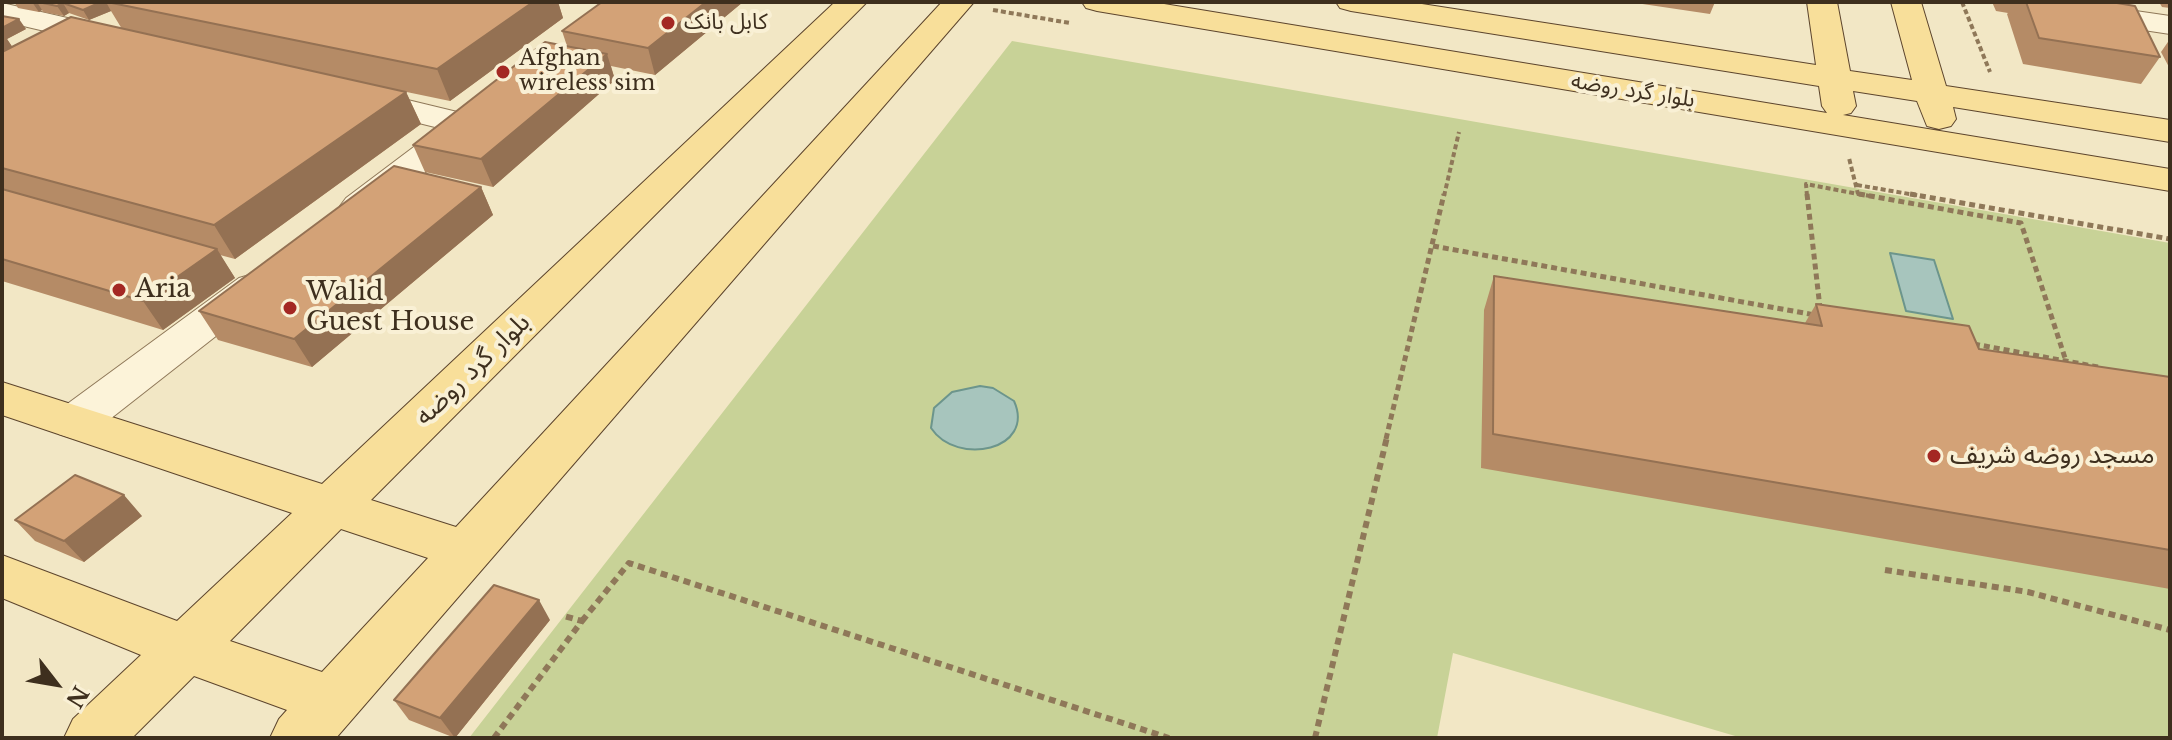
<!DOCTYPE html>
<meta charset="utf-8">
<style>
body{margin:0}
#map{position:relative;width:2172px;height:740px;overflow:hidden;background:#f2e7c5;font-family:"Libre Baskerville",serif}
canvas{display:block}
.frame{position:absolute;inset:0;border:4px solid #3e2f1e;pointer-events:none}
.north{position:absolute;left:16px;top:644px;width:80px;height:80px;-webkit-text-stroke:6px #f9f0d5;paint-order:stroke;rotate:121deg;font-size:22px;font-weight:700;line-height:32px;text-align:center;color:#3e2f1e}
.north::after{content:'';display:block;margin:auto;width:28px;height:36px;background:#3e2f1e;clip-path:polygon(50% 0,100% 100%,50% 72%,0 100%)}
</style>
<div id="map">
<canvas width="2172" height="740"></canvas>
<div class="frame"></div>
<div class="north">N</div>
</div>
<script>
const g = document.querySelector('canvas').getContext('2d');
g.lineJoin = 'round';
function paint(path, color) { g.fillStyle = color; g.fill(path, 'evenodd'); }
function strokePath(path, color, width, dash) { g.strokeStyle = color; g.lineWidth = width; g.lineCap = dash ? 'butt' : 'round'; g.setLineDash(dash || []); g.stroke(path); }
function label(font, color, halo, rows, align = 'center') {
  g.font = font + ' "Libre Baskerville","Noto Sans Arabic",serif'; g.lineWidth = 8; g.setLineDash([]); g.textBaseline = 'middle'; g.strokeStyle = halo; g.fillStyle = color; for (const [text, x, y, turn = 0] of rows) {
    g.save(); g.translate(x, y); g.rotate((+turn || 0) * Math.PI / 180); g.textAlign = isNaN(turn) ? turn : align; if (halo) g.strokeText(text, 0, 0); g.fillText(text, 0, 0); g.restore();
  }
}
paint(new Path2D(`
 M1012 41 2170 243V738H1742L1453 653 1437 738H469Z`), '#c8d297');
const water = new Path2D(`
 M1890 253 1934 260 1953 319 1906 311Z
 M980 386 993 388 1014 401C1036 450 957 467 931 428L934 408 952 392Z`);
paint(water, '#a7c5bd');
strokePath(water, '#6c958c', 2);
const minor = new Path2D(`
 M2078 2H2108L2115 8 2170 16V34L2097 23 2090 19Z
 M2 3 124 31 129 38 124 45 113 47 2 21Z
 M358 88 478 117 483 124 478 131 372 214 359 217 346 214 340 206 346 198 439 128 346 105 341 98 346 91Z
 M253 274 267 278 273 287 267 296 91 434 75 439 59 434 52 422 59 410 239 278Z`);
const major = new Path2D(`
 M835 2H867L371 500 456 527 942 2H974L336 738H270L279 719 287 710 194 676 132 738H64L73 719 141 655 2 598V555L177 621 292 513 2 415V382L322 484ZM341 529 428 558 322 672 230 641Z
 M1082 2H1152L1827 113 1822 106 1819 86 1351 11 1340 8 1336 2H1409L1816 65 1807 2H1837L1850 71 1912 80 1891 2H1921L1946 86 2170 120V142L1953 107 1956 119 1951 126 1939 129 1927 126 1917 101 1853 91 1856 106 1851 113 1843 115 2170 169V191L1097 11 1086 8Z`);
strokePath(minor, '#8f7859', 2);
strokePath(major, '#5d452d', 2);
strokePath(new Path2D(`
 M1962 2 1990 72
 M993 10 1070 23
 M1857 185 1921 196
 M1858 194 1870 196
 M1444 196 1459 132
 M1807 196 1806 184 1858 194 1849 158`), '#8f7859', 4, [5, 3]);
strokePath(new Path2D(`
 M1807 194 1820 308
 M1859 194 2021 223 2066 361
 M1910 194 2170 239
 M1433 246 1815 315
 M1974 344 2098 367
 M1386 439 1444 194`), '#8f7859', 5, [6, 4]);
strokePath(new Path2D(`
 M1885 570 2028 592 2170 630
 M582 621 629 563 1169 738
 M494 738 582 621 564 616
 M1315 738 1387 437`), '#8f7859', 6, [7, 5]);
paint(minor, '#fcf3d9');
paint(major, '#f8df9a');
paint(new Path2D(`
 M14 2H558L563 18 450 101 373 85 406 92 421 124 235 259 220 255 235 278 163 330 2 281V16L26 29 7 39 12 47 122 29 111 11 89 20 69 13 64 16 43 12 42 10 39 12 18 8Z
 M743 2 655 75 611 66 615 80 493 187 425 172 413 145 567 46 562 31Z
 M1629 2H1715L1710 14Z
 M1992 2H2111L2160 57 2141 84 2023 64 2007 14 2008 13 1996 11Z
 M2159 2H2170V8L2162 7Z
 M2170 39V69L2161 52Z
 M481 187 493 215 312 367 218 340 199 311Z
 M1494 276 1805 323 1816 304 1979 349 2170 377V589L1481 468 1484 310Z
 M142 516 84 562 35 541 15 520Z
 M550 620 455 738 409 720 394 700Z`), '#b58b66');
paint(new Path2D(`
 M32 2H37L42 10 39 12Z
 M101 2H106L111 11 89 20 83 10Z
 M533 2H558L563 18 450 101 437 69Z
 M706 2H743L655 75 648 48Z
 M63 3 69 13 64 16 57 6Z
 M19 19 26 29 7 39 20 58 2 68V28Z
 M607 54 615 80 493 187 481 159Z
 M406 92 421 124 235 259 214 225Z
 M481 187 493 215 312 367 294 339Z
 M217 249 235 278 163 330 143 301Z
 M124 495 142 516 84 562 64 541Z
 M539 600 550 620 455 738 440 718Z`), '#947153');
const building = new Path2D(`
 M38 2H101L83 10 63 3 57 6Z
 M107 2H533L437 69Z
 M602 2H706L648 48 562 31Z
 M2026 2H2111L2135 6 2160 57 2039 38Z
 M2 16 19 19 2 28Z
 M71 17 406 92 214 225 2 168V52Z
 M545 42 607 54 481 159 413 145Z
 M394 166 481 187 294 339 199 311Z
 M2 189 217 249 143 301 2 259Z
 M1494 276 1822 326 1816 304 1969 326 1979 349 2170 377V550L1493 434Z
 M75 475 124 495 64 541 15 520Z
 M494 585 539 600 440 718 394 700Z`);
paint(building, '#d3a277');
strokePath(building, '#947153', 2);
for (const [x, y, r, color] of [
 [668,23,8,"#a42823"],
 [503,72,8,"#a42823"],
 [119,290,8,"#a42823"],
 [290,308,8,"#a42823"],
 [1934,456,8,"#a42823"]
]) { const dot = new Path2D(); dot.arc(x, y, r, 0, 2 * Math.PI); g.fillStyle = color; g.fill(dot); strokePath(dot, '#f9f0d5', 3); }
label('22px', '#3e2f1e', '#f9f0d5', [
 ["کابل بانک",684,23],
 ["Afghan",519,59],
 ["wireless sim",519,84]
], 'left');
label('22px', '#3e2f1e', '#f9f0d5', [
 ["بلوار گرد روضه",1633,91,9]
]);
label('26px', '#3e2f1e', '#f9f0d5', [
 ["Aria",135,290],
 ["Walid",306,293],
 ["Guest House",306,323],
 ["مسجد روضه شریف",1950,456]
], 'left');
label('26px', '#3e2f1e', '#f9f0d5', [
 ["بلوار گرد روضه",473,370,-44]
]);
</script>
